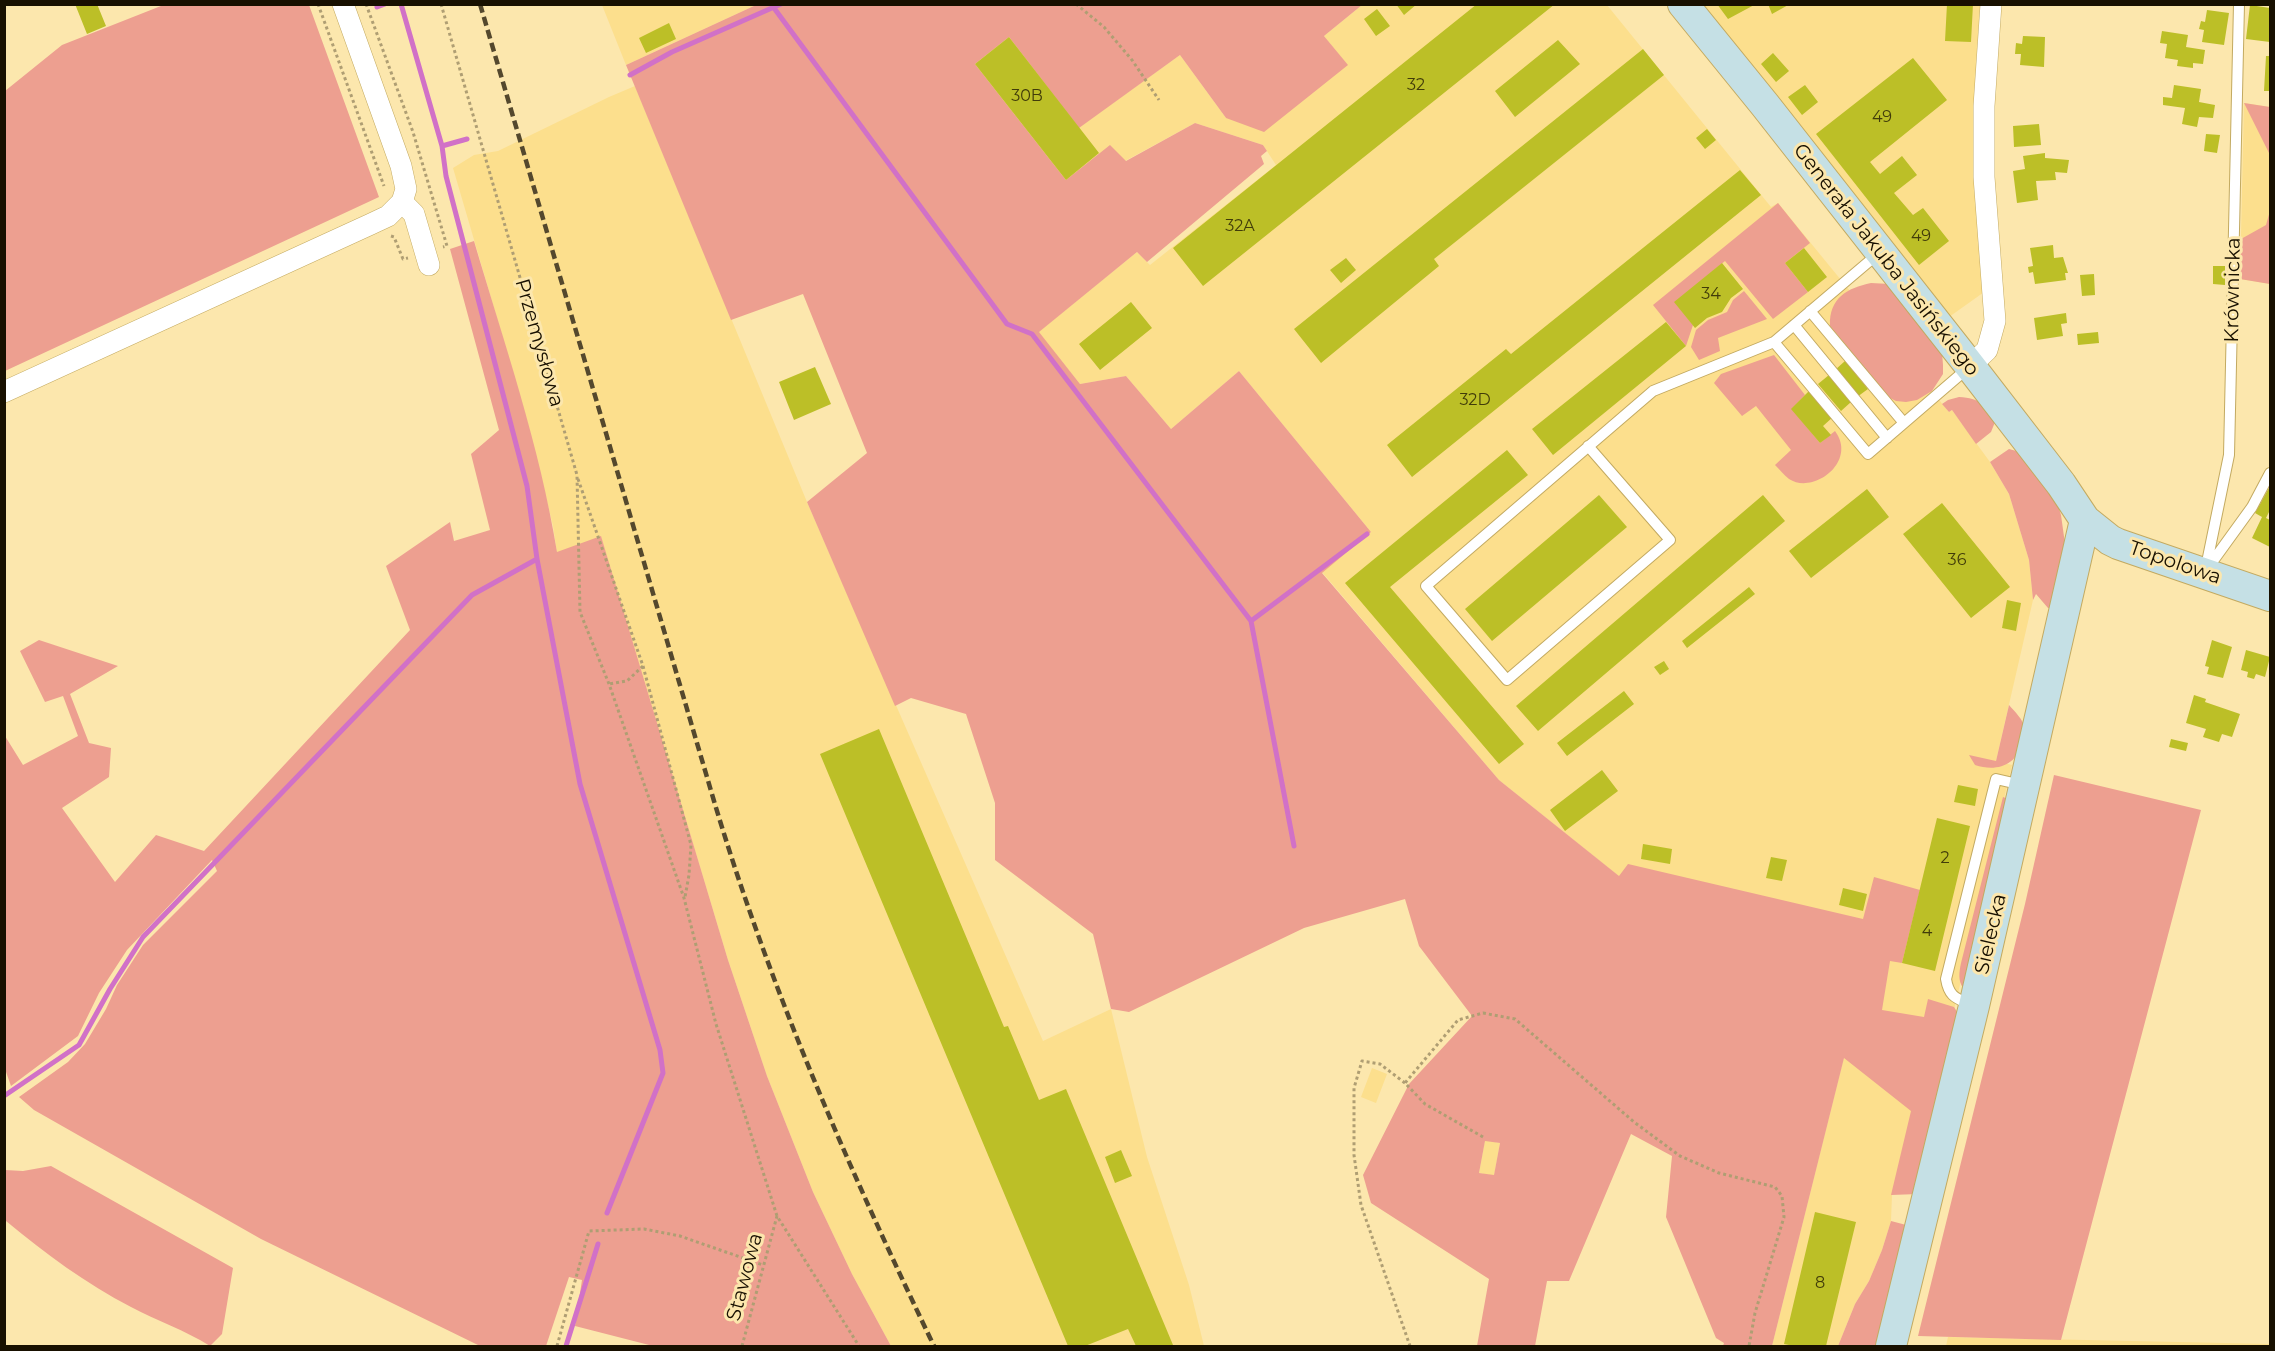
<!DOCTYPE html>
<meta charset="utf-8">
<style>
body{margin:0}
#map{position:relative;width:2275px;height:1351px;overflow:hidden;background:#fce7ad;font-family:Montserrat,sans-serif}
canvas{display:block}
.frame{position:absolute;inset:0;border:6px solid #181000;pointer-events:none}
</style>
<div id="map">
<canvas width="2275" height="1351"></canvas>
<div class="frame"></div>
</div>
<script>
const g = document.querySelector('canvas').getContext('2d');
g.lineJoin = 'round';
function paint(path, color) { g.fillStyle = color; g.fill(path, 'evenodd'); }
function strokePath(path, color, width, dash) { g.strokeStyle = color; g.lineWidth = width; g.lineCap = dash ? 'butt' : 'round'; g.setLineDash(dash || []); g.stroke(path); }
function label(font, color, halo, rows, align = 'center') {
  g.font = font + ' Montserrat,sans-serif'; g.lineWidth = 6; g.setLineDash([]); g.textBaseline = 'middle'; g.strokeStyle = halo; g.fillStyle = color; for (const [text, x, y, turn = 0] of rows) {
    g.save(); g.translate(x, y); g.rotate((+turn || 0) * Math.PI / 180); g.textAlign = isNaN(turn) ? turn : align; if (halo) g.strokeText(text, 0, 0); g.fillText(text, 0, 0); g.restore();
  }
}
paint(new Path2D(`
 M602 5H756L626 65Z
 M1362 5H1607L1771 207 1778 203 1949 412 1952 410 1990 462 2009 494 2029 560 2033 600 1996 761 2012 765 1927 1124 1892 1195 1891 1221 1882 1250 1869 1281 1855 1304 1838 1346H1772L1844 1057 1499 780 1322 572 1371 532 1239 371 1171 429 1126 376 1080 384 1038 332 1137 252 1150 265 1276 165 1263 145 1195 123 1125 161 1066 180 975 64 1009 37 1079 127 1180 55 1226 118 1347 65 1324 36Z
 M1697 5H1980L1976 63 1978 150 1987 290 1949 317Z
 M635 86 807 502 1043 1041 1111 1009 1147 1157 1189 1285 1204 1346H891L852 1274 813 1192 767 1076 728 960 601 537 557 553 553 526 528 424 453 168 474 155 498 151 609 97Z
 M2244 103 2270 107V284L2240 279Z
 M1372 1068 1387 1074 1376 1103 1361 1097Z
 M1485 1140 1500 1143 1494 1176 1479 1173Z
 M1948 1337 2270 1344V1346H1946Z`), '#fcdf8d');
paint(new Path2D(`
 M166 4 309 5 379 197 5 371V91L62 45Z
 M756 5H1362L1324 36 1348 65 1264 132 1226 118 1180 55 1079 128 1009 37 975 64 1066 180 1110 145 1126 161 1195 123 1263 145 1267 151 1261 156 1264 164 1147 262 1137 252 1039 332 1080 384 1126 376 1171 429 1239 371 1371 532 1322 573 1499 780 1619 876 1628 864 1863 919 1874 877 1920 890 1902 963 1890 961 1882 1010 1924 1017 1928 999 1954 1007 1961 1018 1918 1194 1891 1195 1911 1111 1844 1058 1772 1346H1723L1724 1343 1716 1338 1666 1217 1672 1156 1631 1134 1569 1281H1547L1535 1346H1477L1489 1279 1371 1203 1363 1175 1409 1084 1472 1016 1419 946 1405 899 1304 928 1129 1012 1111 1009 1093 934 995 860V803L966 714 911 698 895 706 807 502 867 453 803 294 731 320 626 65ZM1485 1141 1500 1143 1494 1175 1479 1173Z
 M2244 103 2270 107V155Z
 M1778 203 1810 243 1785 263 1808 292 1773 319 1725 261 1675 302 1693 325 1686 346 1653 305Z
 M2270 211V284L2240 279 2241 239 2266 225Z
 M474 241C504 343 540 446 557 552L601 536 728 960 767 1076 813 1192 852 1274 891 1346H653L575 1326 582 1280 569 1277 546 1346H480L261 1239 34 1110 19 1097 68 1062 85 1044 106 1009 117 985 143 945 217 871 212 860 127 950 99 993 78 1036 11 1086 5 1069V736L23 765 78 736 63 696 45 702 20 651 39 640 118 666 70 694 89 743 111 748 109 777 62 808 115 882 156 835 204 851 410 630 386 566 450 522 454 541 490 530 471 454 499 430 450 249Z
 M1871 283 1890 284 1942 352 1943 365V374L1932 391 1917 400 1906 402 1896 401 1888 397 1830 326C1829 298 1847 288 1871 283Z
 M1744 291 1767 319 1718 338 1720 351 1699 360 1691 347 1696 330 1708 320 1727 312 1733 300Z
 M1774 355 1805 395 1792 409 1820 443 1835 431C1858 462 1813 495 1789 479 1784 475 1779 469 1775 465L1791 450 1756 406 1742 416 1714 383 1721 374Z
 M1959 397C1981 398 1983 405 1995 422L1991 432 1976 444 1952 410 1949 412 1942 404 1948 400Z
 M2009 449 2020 452 2057 502 2061 515 2066 551 2053 608H2048L2036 594 2033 600 2029 560 2009 494 1990 462Z
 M2009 705C2015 712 2023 719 2025 729 2025 733 2024 738 2022 742 2017 766 1996 772 1975 765L1969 755 1996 761Z
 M2054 775 2201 810 2061 1340 1918 1336 2025 904Z
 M2003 797 2008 799 1963 988C1958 980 1959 973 1961 963Z
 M51 1166 233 1268 222 1334 210 1346C185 1330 157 1321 131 1307 86 1284 45 1253 6 1221L5 1170 23 1171Z
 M1891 1221 1910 1226 1881 1346H1838L1855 1304 1869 1281 1882 1250Z`), '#ed9f90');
strokePath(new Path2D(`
 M401 4 442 146
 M377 7 385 4
 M774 8 1007 324 1032 334 1251 621 1294 846
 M630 75 672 52 781 4
 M467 139 442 146 446 176 527 486 537 559 580 784 660 1050 663 1073 607 1213
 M1251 621 1367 534
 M4 1096 79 1045 110 989 143 937 472 595 537 559
 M566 1346 598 1244`), '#d171c7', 5);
paint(new Path2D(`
 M75 4H97L106 26 87 34Z
 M1396 4H1417L1404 15Z
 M1477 4H1555L1203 286 1173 248Z
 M1717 4H1756L1728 19Z
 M1768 4H1790L1772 14Z
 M1947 4H1973L1971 42 1945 41Z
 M2250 5 2270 8V42L2246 39Z
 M1377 9 1390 26 1376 36 1364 19Z
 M2207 10 2229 13 2224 45 2202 42 2204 30 2199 29 2201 21 2205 22Z
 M669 23 676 39 646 53 639 38Z
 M2162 31 2188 35 2186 47 2205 50 2203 64 2193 63V68L2177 66 2178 60 2165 58 2167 44 2160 43Z
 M2023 36 2045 37 2044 67 2020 65 2021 54H2015L2016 43 2022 44Z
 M1009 37 1099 153 1066 180 975 64Z
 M1558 40 1580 64 1515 117 1495 91Z
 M1643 49 1664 75 1434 259 1439 266 1321 363 1294 329Z
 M1773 53 1789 71 1776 82 1761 64Z
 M2266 56H2270V91H2264Z
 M1913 58 1947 100 1870 162 1880 174 1902 156 1917 175 1894 193 1913 215 1923 208 1949 241 1919 265 1816 134Z
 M1805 85 1818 102 1802 115 1788 97Z
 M2174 85 2201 89 2199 102 2215 105 2213 118 2199 117 2197 127 2182 124 2185 108 2163 105V97L2172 98Z
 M2039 124 2041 145 2014 147 2013 126Z
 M1707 129 1716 140 1705 149 1696 138Z
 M2206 134 2220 135 2217 153 2204 151Z
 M2045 153V158L2069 160 2067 173 2055 172 2056 180 2036 181 2038 200 2017 203 2013 171 2025 169 2023 156Z
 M1740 170 1761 195 1412 477 1387 445 1506 349 1511 354Z
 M2053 245 2054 258 2063 257 2068 273H2065L2066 280 2035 284 2033 272 2029 273 2028 267 2033 266 2030 248Z
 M1804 248 1827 277 1808 292 1785 263Z
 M1346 258 1356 270 1341 283 1330 270Z
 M1722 263 1743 289 1731 298 1722 312 1707 318 1695 328 1674 302Z
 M2213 266H2225V285L2213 284Z
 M2094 274 2095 295 2082 296 2080 275Z
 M1131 302 1152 328 1100 370 1079 344Z
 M2066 313 2067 323 2061 324 2063 336 2037 340 2034 318Z
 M1666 322 1686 346 1553 455 1532 429Z
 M2098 332 2099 343 2078 345 2077 334Z
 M1845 361 1868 389 1857 397 1835 370Z
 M815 367 831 404 794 420 779 382Z
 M1829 375 1851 402 1841 411 1818 384Z
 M1811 389 1833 417 1823 426 1831 435 1820 443 1791 409Z
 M1507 450 1528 475 1390 587 1524 744 1499 764 1345 583Z
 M2270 486V510L2266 518 2270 520V547L2252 538 2262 517 2255 513Z
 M1867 489 1889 517 1811 578 1789 551Z
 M1599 495 1627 527 1492 641 1465 609Z
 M1763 495 1785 521 1538 731 1516 706Z
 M1942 503 2010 587 1971 618 1903 534Z
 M1749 587 1755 594 1687 648 1682 641Z
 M2007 600 2021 603 2016 631 2002 628Z
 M2212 640 2232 647 2223 678 2207 674 2209 667 2205 666Z
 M2246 650 2270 657 2265 677 2256 674 2254 679 2247 677 2248 672 2241 670Z
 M1664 661 1669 669 1660 675 1654 667Z
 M1624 691 1634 704 1567 756 1557 743Z
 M2194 695 2206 699 2205 702 2240 714 2232 737 2222 734 2219 742 2203 737 2206 729 2186 723Z
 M879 729 1004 1027 1008 1026 1039 1100 1066 1089 1173 1345 1169 1346H1136L1128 1329 1085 1346H1068L820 754Z
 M2171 739 2188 743 2186 751 2169 747Z
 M1602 770 1618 791 1565 831 1550 810Z
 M1958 785 1978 789 1975 806 1954 802Z
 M1937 818 1970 826 1935 971 1902 963Z
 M1643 844 1672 849 1670 864 1641 859Z
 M1771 857 1787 860 1782 881 1766 878Z
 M1843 888 1867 894 1863 911 1839 905Z
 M1121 1150 1132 1176 1115 1183 1105 1157Z
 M1815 1212 1856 1222 1826 1346H1794L1784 1344Z`), '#bcbf27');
const lane = new Path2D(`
 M1810 311 1904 423
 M1794 325 1887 438
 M1774 342 1868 454 1968 368
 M1588 446 1670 540 1507 680 1426 586 1653 391 1774 342 1879 253
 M2210 565 2252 507 2270 473
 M2205 572 2229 455 2239 4
 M1971 1005C1956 998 1949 997 1946 979L1996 779 2022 785`);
const street = new Path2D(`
 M343 4 401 166 406 189 402 202 414 214 429 265
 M1970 366 1987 350 1995 321 1984 177V106L1991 4
 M4 392 371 224 388 216 402 202`);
const secondary = new Path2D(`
 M1683 4 1765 105 1970 366 2061 484 2085 520 2110 540 2118 544 2270 596
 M1891 1346 1974 1006 2085 520`);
strokePath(lane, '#c3aa61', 12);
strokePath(street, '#c3aa61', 22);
strokePath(secondary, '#c3aa61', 32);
strokePath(new Path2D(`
 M318 4 384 186
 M366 4 413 132 447 246 443 247
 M441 4 577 475 580 612 609 684 684 898 716 1024 777 1216 859 1346
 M1076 4 1104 27 1132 60 1159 100
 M391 236 394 237 403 259 408 258
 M578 479 643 666 627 681 609 684
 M643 666 691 845 689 875 685 897
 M1405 1083 1380 1064 1362 1061 1354 1088V1155L1361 1205 1410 1346
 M1483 1137 1425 1104 1405 1083 1458 1020 1483 1013 1515 1019 1634 1122 1680 1156 1719 1173 1775 1187 1782 1196 1784 1217 1755 1313 1749 1346
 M557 1346 589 1231 644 1229 680 1236 763 1265
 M742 1346 777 1216`), '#af9e73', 3, [3, 3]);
strokePath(lane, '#fff', 10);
strokePath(street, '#fff', 21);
strokePath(secondary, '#c5e0e5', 30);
strokePath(new Path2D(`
 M480 4 714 801C770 989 849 1169 934 1346`), '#54482d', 4.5, [9, 4.5]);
label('16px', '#413c0a', null, [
 ["32",1416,85],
 ["30B",1027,96],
 ["49",1882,117],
 ["32A",1240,226],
 ["49",1921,236],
 ["34",1711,294],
 ["32D",1475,400],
 ["36",1957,560],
 ["2",1945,858],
 ["4",1927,931],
 ["8",1820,1283]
]);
label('20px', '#181000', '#fce7ad', [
 ["Generała Jakuba Jasińskiego",1886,260,52],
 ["Krównicka",2233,290,-89],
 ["Przemysłowa",539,343,74],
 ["Topolowa",2175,563,19],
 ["Sielecka",1991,934,-77],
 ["Stawowa",745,1277,-75]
]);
</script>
